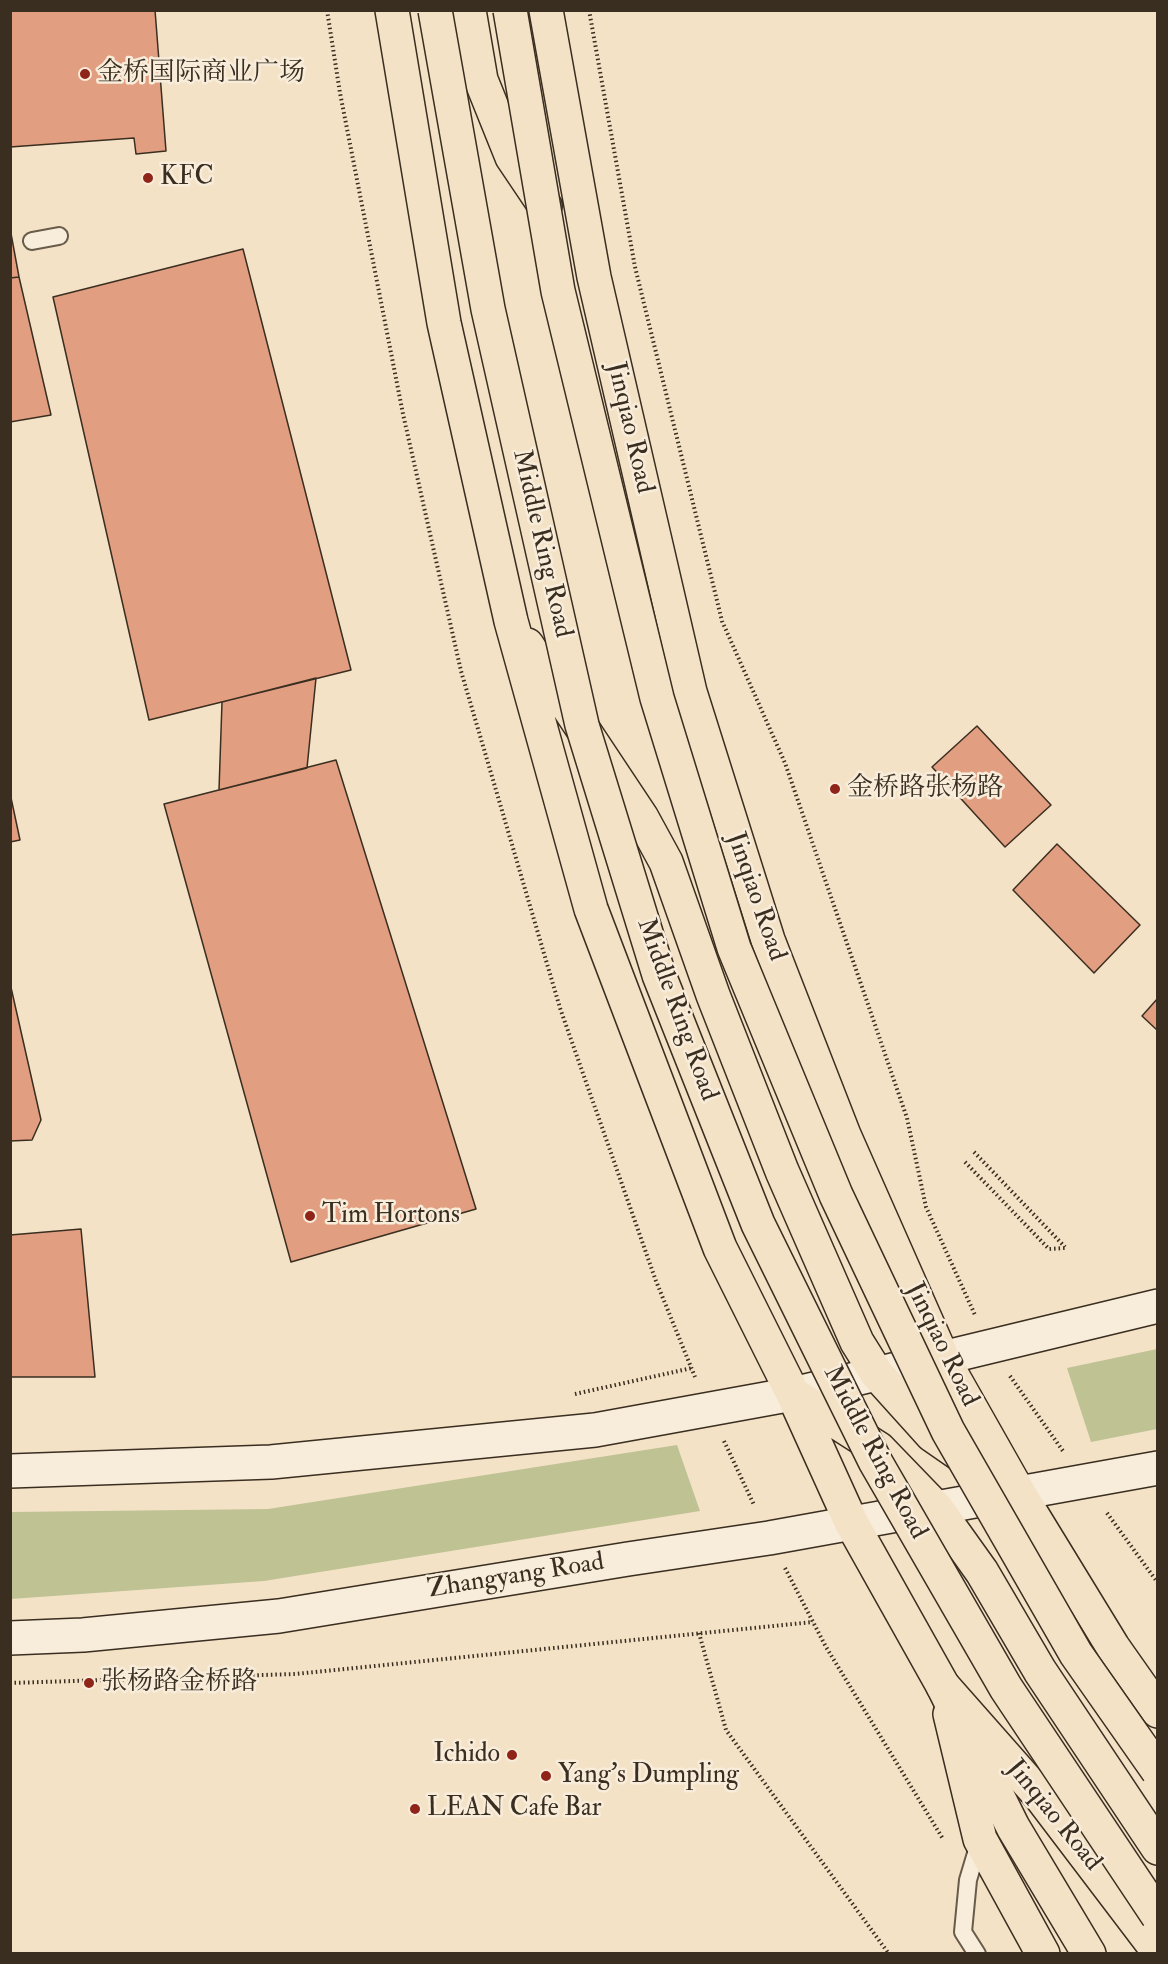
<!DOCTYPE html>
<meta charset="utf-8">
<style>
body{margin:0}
#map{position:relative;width:1168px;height:1964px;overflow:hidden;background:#f4e2c7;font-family:"IM FELL Double Pica",serif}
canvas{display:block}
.frame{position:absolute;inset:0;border:12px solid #3a2e20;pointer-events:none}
</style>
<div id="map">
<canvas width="1168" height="1964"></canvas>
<div class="frame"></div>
</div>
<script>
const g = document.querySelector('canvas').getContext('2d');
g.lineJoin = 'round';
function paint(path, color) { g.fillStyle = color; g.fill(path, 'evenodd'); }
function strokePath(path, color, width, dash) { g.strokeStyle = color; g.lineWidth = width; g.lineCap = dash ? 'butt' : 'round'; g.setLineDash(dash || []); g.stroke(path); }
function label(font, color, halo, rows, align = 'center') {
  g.font = font + ' "IM FELL Double Pica","Noto Serif SC",serif'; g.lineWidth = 5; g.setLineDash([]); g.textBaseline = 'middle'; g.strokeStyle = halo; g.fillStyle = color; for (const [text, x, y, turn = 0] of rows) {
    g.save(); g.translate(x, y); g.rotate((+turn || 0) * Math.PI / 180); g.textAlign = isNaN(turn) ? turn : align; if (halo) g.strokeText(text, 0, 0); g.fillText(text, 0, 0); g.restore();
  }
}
paint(new Path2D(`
 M1157 1349V1429L1091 1442 1067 1368Z
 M677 1445 700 1511 264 1581 11 1599V1512L268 1509Z`), '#bfc293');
const building = new Path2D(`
 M10 10H155L166 151 136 154 134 138 10 147Z
 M10 228 19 277 10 278Z
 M243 249 351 670 149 720 53 297Z
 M19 277 51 415 10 422V278Z
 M316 678 307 768 219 790 222 702Z
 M977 726 1051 805 1005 847 932 767Z
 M336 760 476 1209 291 1262 164 804Z
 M10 793 20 840 10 842Z
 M1057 844 1140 925 1094 973 1013 890Z
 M10 983 41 1120 32 1140 10 1141Z
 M1158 998V1031L1142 1016Z
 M81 1229 95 1377H10V1235Z`);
paint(building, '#e29e81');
strokePath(building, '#3a2e20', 1.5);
const service = new Path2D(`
 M32 241 59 236
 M977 1954 963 1932 968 1880 980 1840`);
const secondary = new Path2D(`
 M10 1471 271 1462 595 1430 793 1394 1158 1306
 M10 1638 83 1635 279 1616 628 1559 769 1538 1158 1468`);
const primary = new Path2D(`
 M392 10 444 323 511 621 591 909 720 1248 793 1394 851 1522 943 1686 1041 1797 1158 1951
 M469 10 481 80 512 157 545 206
 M546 10 594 277 690 692 768 940 844 1135 943 1359 1020 1495 1113 1647 1158 1711
 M527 645 642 818 666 862 713 995 782 1171 857 1342 877 1374 932 1435 968 1460
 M793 1394 879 1449 937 1509 982 1572 1040 1671 1158 1848
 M950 1714 980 1839 1043 1954`);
const trunk = new Path2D(`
 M943 1686 1013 1827 1089 1954`);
strokePath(service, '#685b4a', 20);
strokePath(secondary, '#3a2e20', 36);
strokePath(primary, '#3a2e20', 36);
strokePath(trunk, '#3a2e20', 36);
strokePath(new Path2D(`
 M327 10 340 93 403 414 461 671 560 1008 656 1281 695 1377
 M589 10 635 267 722 621 785 763 907 1118 926 1207 975 1315
 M974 1152 1065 1247
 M965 1162 1049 1249 1065 1248
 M1010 1376 1063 1451
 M575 1394 692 1368
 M724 1441 754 1505
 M1107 1513 1158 1583
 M785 1568 826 1647 943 1839
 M699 1633 726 1730 889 1954
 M10 1683 295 1674 813 1622`), '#3a2e20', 4, [1.5, 3]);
strokePath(service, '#f8ecdb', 16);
strokePath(secondary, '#f8ecdb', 33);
strokePath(primary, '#f4e2c7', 33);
strokePath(trunk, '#f4e2c7', 33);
const trunkBridge = new Path2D(`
 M435 10 488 309 582 725 659 975 758 1224 875 1461 1006 1688 1158 1916
 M510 10 558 291 657 698 734 948 836 1195 948 1431 1076 1654 1158 1771`);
strokePath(trunkBridge, '#3a2e20', 36, []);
strokePath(trunkBridge, '#f4e2c7', 33);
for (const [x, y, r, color] of [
 [85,74,6,"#8f2418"],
 [148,178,6,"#8f2418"],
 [835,789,6,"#8f2418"],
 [310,1216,6,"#8f2418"],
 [89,1683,6,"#8f2418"],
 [512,1755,6,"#8f2418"],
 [546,1776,6,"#8f2418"],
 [415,1809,6,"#8f2418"]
]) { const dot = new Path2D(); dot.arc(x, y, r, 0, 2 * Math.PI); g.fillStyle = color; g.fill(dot); strokePath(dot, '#f8ecdb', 2); }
label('26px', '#3a2e20', '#f8ecdb', [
 ["金桥国际商业广场",97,74],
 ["KFC",160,178],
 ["金桥路张杨路",847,789],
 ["Tim Hortons",322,1216],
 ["张杨路金桥路",101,1683],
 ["Ichido",500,1755,"right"],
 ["Yang’s Dumpling",558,1776],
 ["LEAN Cafe Bar",427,1809]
], 'left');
label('26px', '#3a2e20', '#f8ecdb', [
 ["Jinqiao Road",629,428,77],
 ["Middle Ring Road",541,544,77],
 ["Jinqiao Road",755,897,71],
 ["Middle Ring Road",676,1010,70],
 ["Jinqiao Road",941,1345,64],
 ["Middle Ring Road",874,1453,62],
 ["Zhangyang Road",516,1577,-9],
 ["Jinqiao Road",1053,1816,51]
]);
</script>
